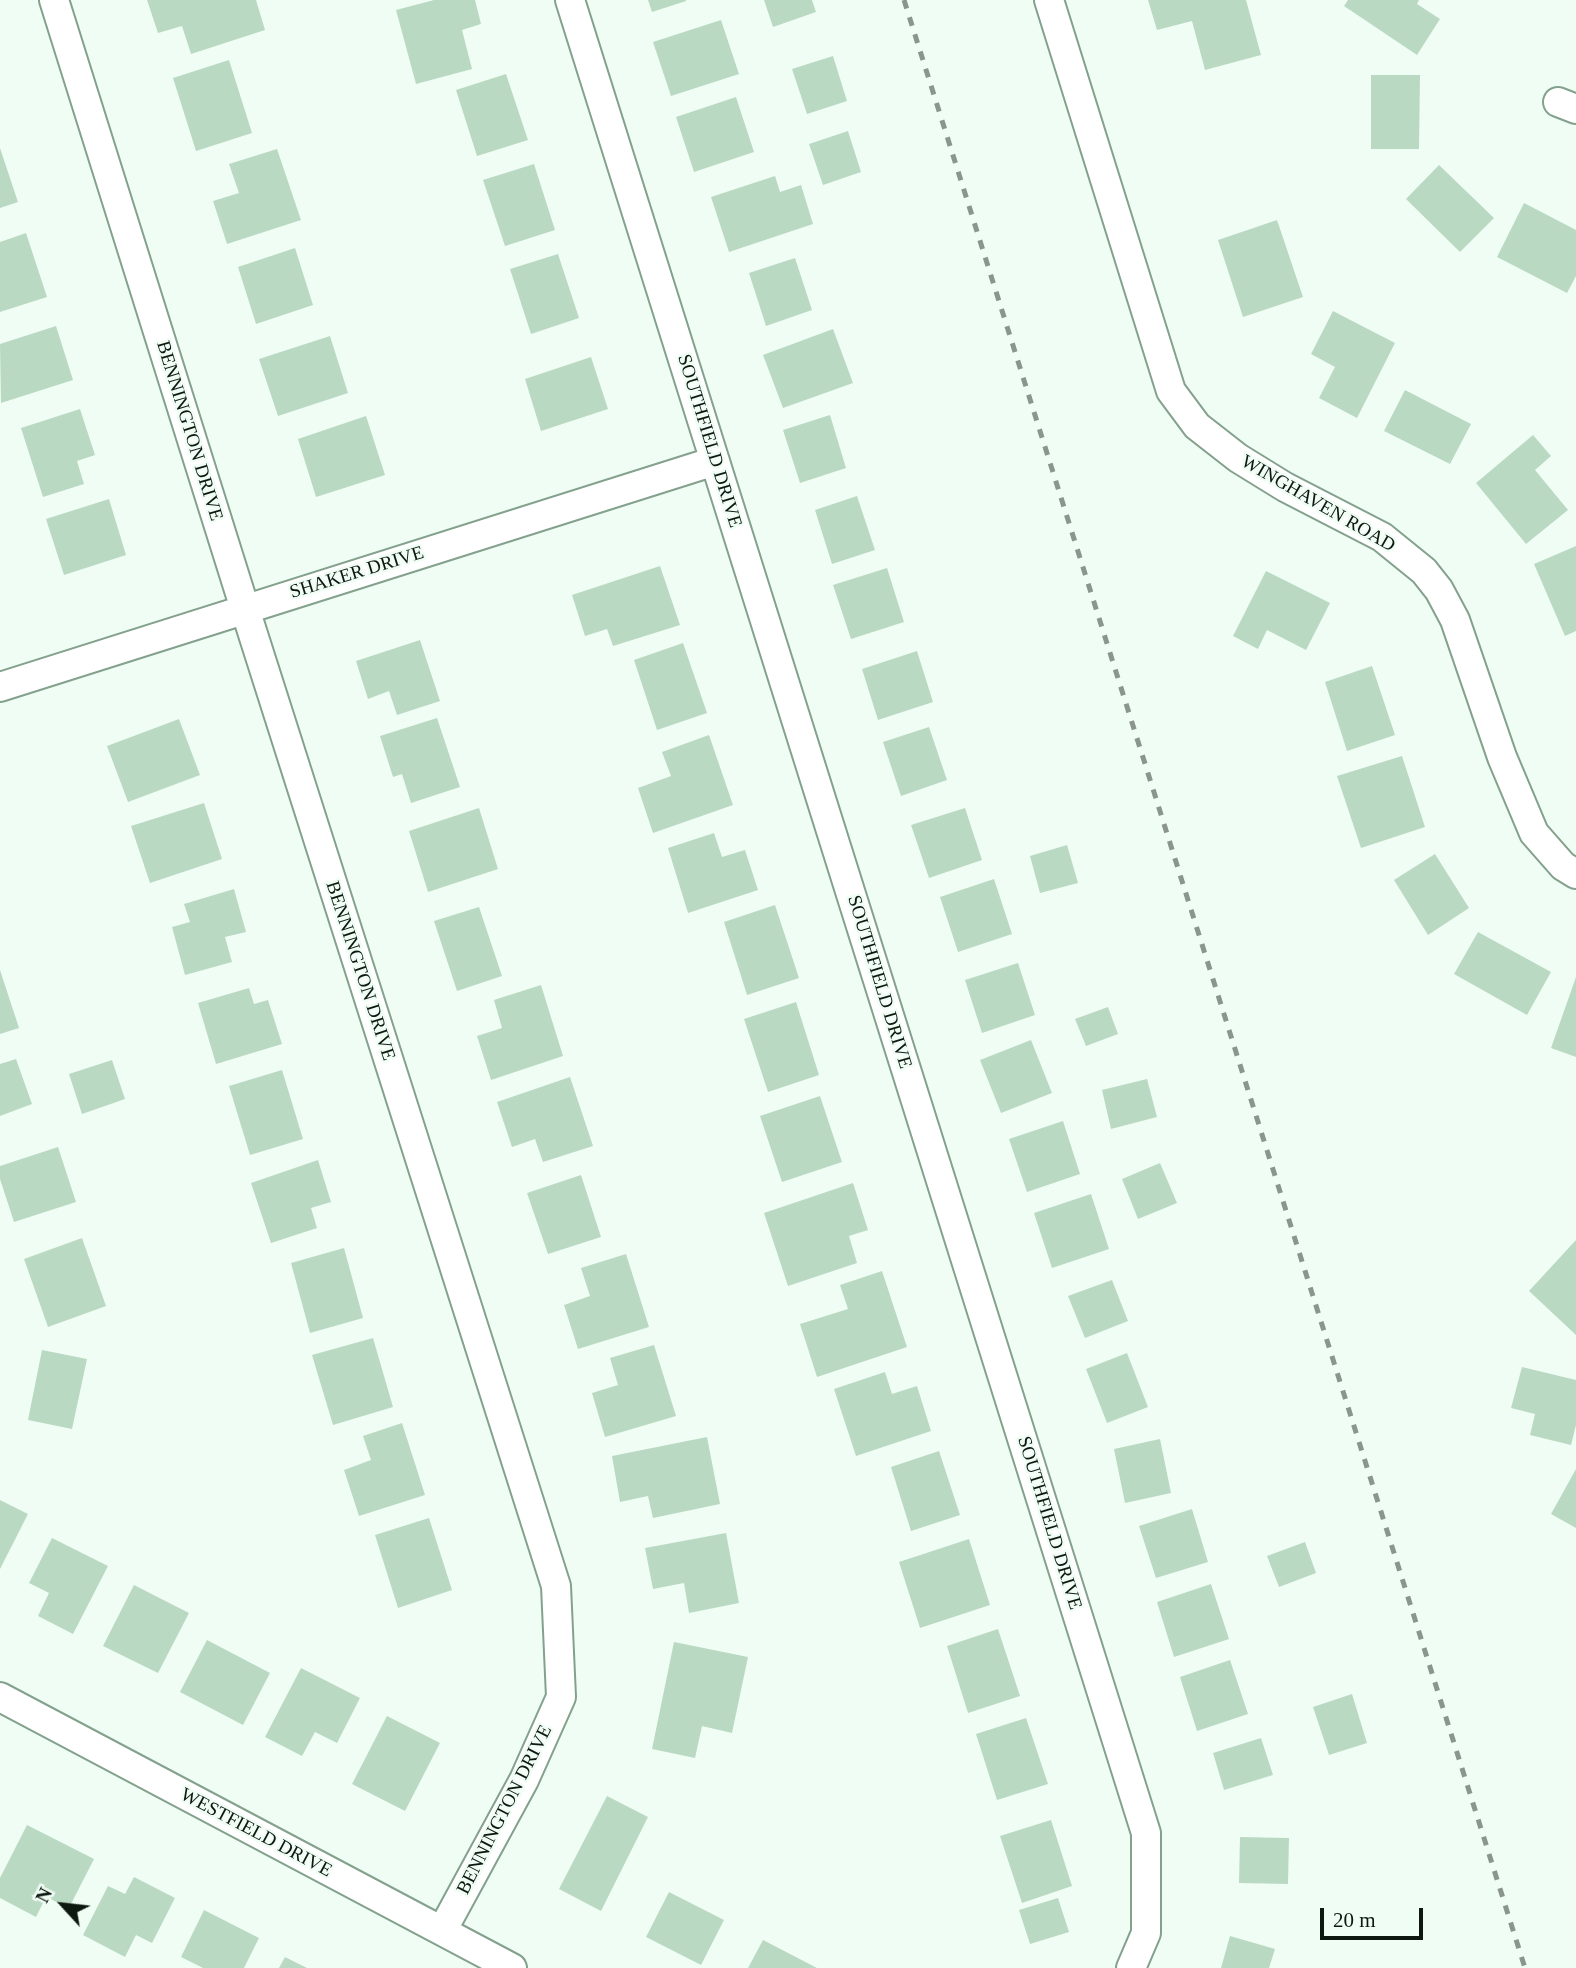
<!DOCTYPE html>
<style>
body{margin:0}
#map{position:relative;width:1576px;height:1968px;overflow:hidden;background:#f0fdf4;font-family:"Times New Roman",serif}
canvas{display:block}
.north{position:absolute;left:28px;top:1870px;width:70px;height:70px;-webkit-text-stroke:5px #f0fdf4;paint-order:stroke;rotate:297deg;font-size:19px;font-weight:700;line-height:28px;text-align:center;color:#0d1810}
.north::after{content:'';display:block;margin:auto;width:24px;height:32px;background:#0d1810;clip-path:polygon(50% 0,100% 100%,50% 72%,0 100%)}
.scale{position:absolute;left:1320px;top:1908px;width:103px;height:32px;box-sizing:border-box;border:4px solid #0d1810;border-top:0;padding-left:9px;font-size:21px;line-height:24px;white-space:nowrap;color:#0d1810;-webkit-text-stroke:5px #f0fdf4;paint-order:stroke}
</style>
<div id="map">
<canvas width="1576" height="1968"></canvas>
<div class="north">N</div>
<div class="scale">20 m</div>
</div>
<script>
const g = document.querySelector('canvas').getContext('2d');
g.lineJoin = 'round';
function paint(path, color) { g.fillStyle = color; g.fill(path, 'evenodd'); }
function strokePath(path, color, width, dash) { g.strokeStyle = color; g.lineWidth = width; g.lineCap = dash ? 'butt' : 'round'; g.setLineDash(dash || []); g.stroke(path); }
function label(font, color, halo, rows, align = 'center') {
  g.font = font + ' "Times New Roman",serif'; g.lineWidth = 5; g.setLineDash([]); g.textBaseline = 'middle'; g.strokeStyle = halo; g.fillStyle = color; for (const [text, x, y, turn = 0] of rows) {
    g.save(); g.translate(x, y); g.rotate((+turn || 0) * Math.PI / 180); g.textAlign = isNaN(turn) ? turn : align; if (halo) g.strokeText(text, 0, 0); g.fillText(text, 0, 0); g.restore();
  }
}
paint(new Path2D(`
 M147 0H256L265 30 191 54 182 26 158 33Z
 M434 0H475L481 24 462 30 472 69 416 84 396 10Z
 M648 0H686V1L652 12Z
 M764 0H812L816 12 773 27Z
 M1148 0H1246L1261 55 1205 70 1192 21 1157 30Z
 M1348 0H1419L1417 4 1440 19 1417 55 1344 6Z
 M721 20 739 74 671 96 653 42Z
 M833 56 847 101 807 114 792 69Z
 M229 60 252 133 196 151 173 78Z
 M506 74 528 140 477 156 456 90Z
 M1371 75H1420L1419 149H1371Z
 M736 97 754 152 694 172 676 117Z
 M848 131 861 172 823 185 809 144Z
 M0 148 18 202 0 208Z
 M277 149 301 220 227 244 213 201 239 193 229 164Z
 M534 164 555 230 505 246 483 180Z
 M1439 165 1494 218 1460 252 1406 199Z
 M775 176 780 192 801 185 813 224 729 252 711 197Z
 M1524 203 1576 230V276L1567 293 1497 257Z
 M1277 220 1303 297 1243 317 1218 240Z
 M26 233 47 297 0 312V242Z
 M295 248 313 305 256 324 238 267Z
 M558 254 579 318 531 334 510 269Z
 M795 258 812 310 766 326 749 273Z
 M1333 311 1395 343 1357 418 1319 398 1335 367 1311 354Z
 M56 326 73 380 1 403 0 344Z
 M833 329 853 383 783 408 763 355Z
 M330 336 348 393 278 416 259 359Z
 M591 357 608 409 541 431 525 379Z
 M1405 390 1471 424 1450 464 1384 431Z
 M80 409 95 455 77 461 84 484 43 497 21 428Z
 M830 415 846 468 800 483 783 430Z
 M366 416 385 475 316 497 298 439Z
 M1533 435 1551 456 1535 470 1568 510 1526 544 1476 483Z
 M857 496 875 550 832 564 815 510Z
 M109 499 126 555 64 575 46 519Z
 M1576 546V631L1565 636 1534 564Z
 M660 566 680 625 613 646 607 629 585 636 572 595Z
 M887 568 904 622 851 639 833 585Z
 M1266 571 1330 603 1306 650 1267 630 1258 649 1233 636Z
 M420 640 440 701 397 715 389 691 368 699 356 661Z
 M683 643 707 713 657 730 634 660Z
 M917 651 933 702 878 720 862 669Z
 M1372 666 1395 735 1347 751 1325 682Z
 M437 718 460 787 411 803 402 774 393 777 380 736Z
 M179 719 200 775 128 802 107 746Z
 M929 727 947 780 901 796 883 742Z
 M709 735 733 805 653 833 638 788 671 776 662 752Z
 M1402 756 1425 827 1361 848 1337 776Z
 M204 803 222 859 150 883 131 826Z
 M479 808 498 869 428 892 409 831Z
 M965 808 982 860 929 878 911 825Z
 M714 833 722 857 745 850 758 890 688 913 668 848Z
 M1067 845 1078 883 1040 893 1030 856Z
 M1435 854 1469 908 1428 935 1394 880Z
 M994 879 1012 934 958 952 940 897Z
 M234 889 246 932 225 937 232 962 185 975 172 927 190 922 184 904Z
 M775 905 799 978 747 995 724 922Z
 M479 907 502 976 457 991 434 921Z
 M1478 932 1551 972 1527 1015 1454 974Z
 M1018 963 1035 1015 982 1033 965 980Z
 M0 970 19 1028 0 1034Z
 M1576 977V1057L1551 1048Z
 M541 985 563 1056 491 1080 477 1036 502 1028 494 1000Z
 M249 988 254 1004 268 1000 282 1044 216 1064 198 1003Z
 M796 1002 819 1075 768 1092 744 1019Z
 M1108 1007 1118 1034 1086 1046 1075 1019Z
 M1031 1040 1052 1093 1001 1113 980 1060Z
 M16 1059 32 1104 0 1116V1064Z
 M112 1060 125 1099 82 1114 69 1074Z
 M282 1070 303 1139 250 1155 229 1086Z
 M570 1077 593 1146 543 1162 535 1139 512 1147 497 1102Z
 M1147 1079 1157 1117 1111 1129 1102 1090Z
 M820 1096 842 1162 782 1182 760 1116Z
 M1063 1121 1080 1174 1027 1192 1009 1139Z
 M58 1147 76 1202 14 1222 0 1179V1166Z
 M318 1160 331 1202 311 1208 317 1228 271 1243 251 1183Z
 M1160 1163 1177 1203 1138 1219 1122 1179Z
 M581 1175 601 1237 548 1254 527 1193Z
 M853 1183 868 1230 849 1236 857 1263 788 1286 764 1213Z
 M1091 1194 1109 1249 1052 1268 1034 1213Z
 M82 1238 106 1306 48 1327 24 1259Z
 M1576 1240V1335L1529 1291Z
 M344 1248 363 1318 310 1333 291 1263Z
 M626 1254 649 1327 578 1349 564 1305 590 1296 581 1268Z
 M882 1271 907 1347 817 1377 800 1324 848 1309 840 1285Z
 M1112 1280 1128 1321 1085 1338 1068 1296Z
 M373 1338 393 1407 333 1425 312 1355Z
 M654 1345 676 1416 605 1437 592 1393 618 1385 610 1358Z
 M42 1350 87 1359 72 1429 28 1420Z
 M1127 1353 1148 1407 1107 1423 1086 1369Z
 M1522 1367 1576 1380V1425L1571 1445 1530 1435 1535 1414 1511 1408Z
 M885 1372 892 1394 917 1386 931 1431 856 1456 834 1389Z
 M402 1423 425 1495 359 1516 344 1470 371 1460 363 1436Z
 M707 1437 720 1504 653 1518 648 1496 620 1502 612 1456Z
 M1160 1439 1171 1493 1125 1503 1114 1449Z
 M939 1451 960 1515 911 1531 891 1467Z
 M1576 1469V1528L1551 1514Z
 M0 1500 28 1514 0 1569Z
 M1192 1509 1208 1562 1156 1578 1139 1526Z
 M429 1518 452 1590 398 1608 375 1535Z
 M726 1533 739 1603 689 1613 684 1583 653 1589 645 1548Z
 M52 1538 108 1566 73 1634 38 1616 49 1593 29 1583Z
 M969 1539 990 1605 920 1628 899 1562Z
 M1305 1542 1316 1573 1279 1587 1267 1556Z
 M1211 1584 1229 1639 1174 1657 1157 1602Z
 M134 1585 189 1613 158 1673 103 1646Z
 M998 1629 1020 1696 968 1713 947 1646Z
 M207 1640 270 1673 243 1725 180 1692Z
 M674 1642 748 1657 732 1733 702 1726 695 1758 652 1749Z
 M1230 1660 1248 1714 1197 1731 1180 1677Z
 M301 1668 360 1698 337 1743 315 1732 302 1756 265 1737Z
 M1352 1694 1367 1743 1329 1755 1313 1707Z
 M387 1716 440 1743 405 1811 352 1784Z
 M1026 1718 1048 1784 997 1800 976 1734Z
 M1261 1738 1273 1775 1224 1790 1213 1753Z
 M607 1796 648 1817 601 1911 559 1889Z
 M1051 1820 1072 1886 1022 1903 1000 1836Z
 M27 1825 94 1859 69 1908 46 1897 36 1917 0 1898V1878Z
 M1240 1837 1289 1838 1288 1884 1239 1883Z
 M134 1877 175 1898 152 1943 136 1935 125 1957 83 1935 108 1886 125 1894Z
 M669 1892 724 1920 701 1965 646 1937Z
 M1058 1898 1069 1932 1030 1944 1019 1910Z
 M204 1910 259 1938 244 1968H203L181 1957Z
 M1230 1936 1275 1949 1269 1968H1221Z
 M763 1940 817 1968H748Z
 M285 1957 307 1968H279Z`), '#bad9c3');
const minor = new Path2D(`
 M54 0 245 609 556 1586 561 1697 524 1780 442 1931
 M570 0 1146 1833V1933L1131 1968
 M1049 0 1171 391 1197 426 1238 458 1285 487 1382 537 1424 571 1439 590 1455 620 1502 757 1534 833 1563 866 1576 874
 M1558 102 1576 109
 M0 687 715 461
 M0 1697 512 1968`);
strokePath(minor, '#83a18c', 32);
strokePath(minor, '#fff', 28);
strokePath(new Path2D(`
 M904 0 1525 1968`), '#8a968d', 5, [9, 9]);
label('19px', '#0d1810', '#f0fdf4', [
 ["BENNINGTON DRIVE",189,431,73],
 ["SOUTHFIELD DRIVE",709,441,73],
 ["WINGHAVEN ROAD",1318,504,30],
 ["SHAKER DRIVE",357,573,-17],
 ["BENNINGTON DRIVE",360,971,72],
 ["SOUTHFIELD DRIVE",879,982,73],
 ["SOUTHFIELD DRIVE",1049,1523,73],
 ["BENNINGTON DRIVE",505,1810,-63],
 ["WESTFIELD DRIVE",256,1833,28]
]);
</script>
